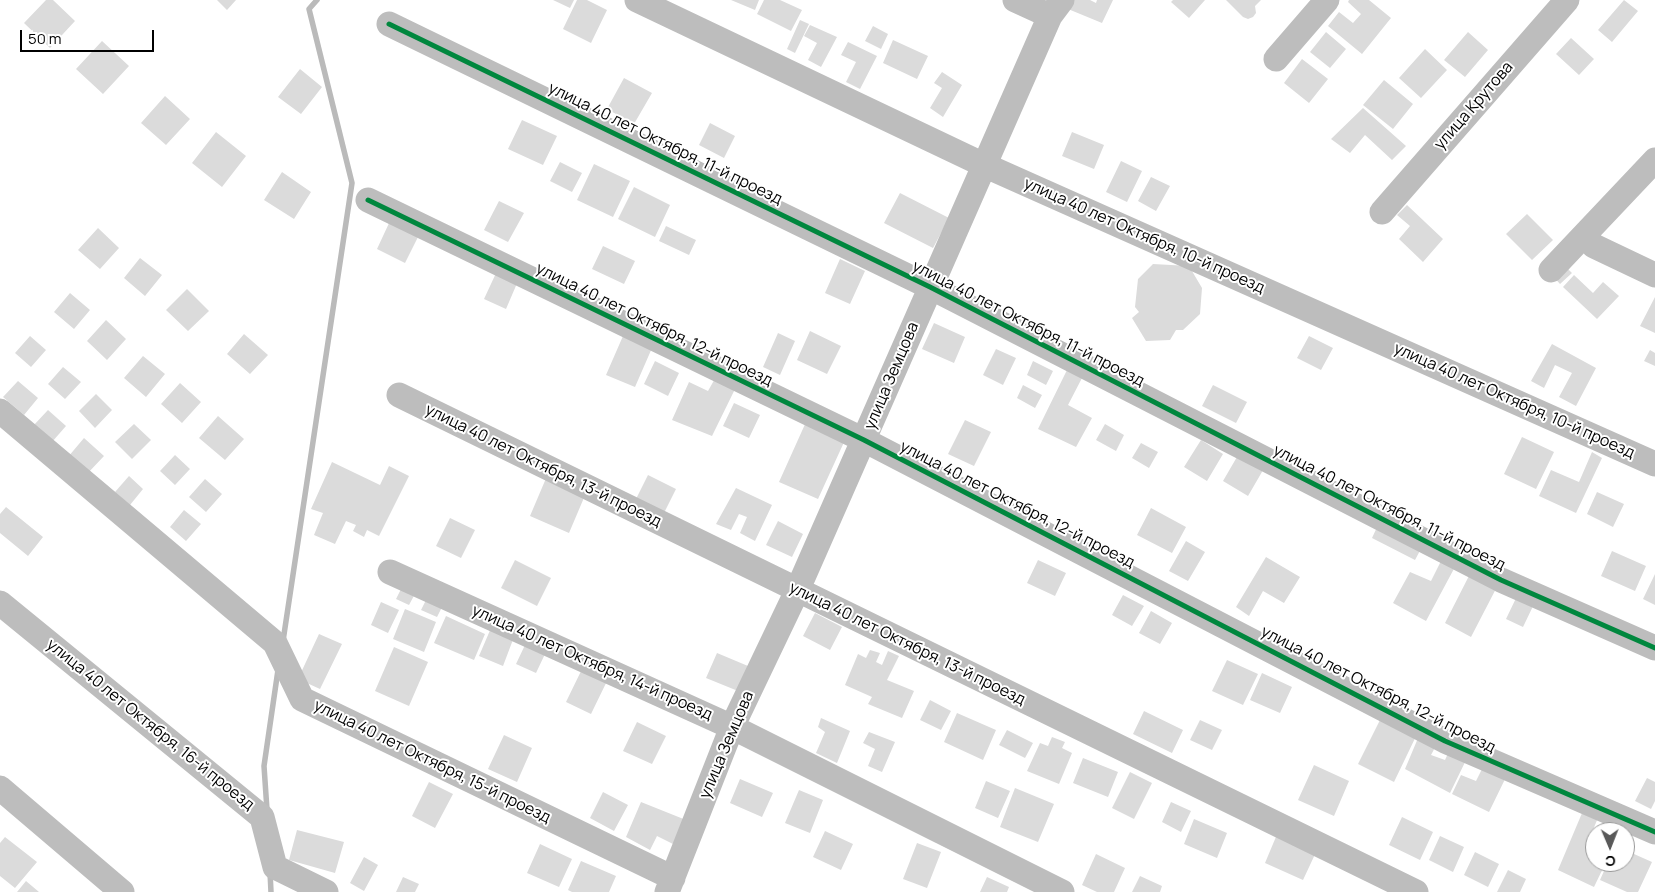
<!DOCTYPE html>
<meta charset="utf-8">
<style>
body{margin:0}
#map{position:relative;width:1655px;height:892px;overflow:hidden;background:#fff;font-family:Manrope,sans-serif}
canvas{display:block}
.north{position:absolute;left:1585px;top:822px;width:50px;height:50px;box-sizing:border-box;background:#fff;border:1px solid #999;border-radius:50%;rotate:179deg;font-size:14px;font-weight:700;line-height:20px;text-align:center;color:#000}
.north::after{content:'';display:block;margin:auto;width:18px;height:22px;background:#595959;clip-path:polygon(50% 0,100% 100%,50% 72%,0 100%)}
.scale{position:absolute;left:20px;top:30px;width:134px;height:22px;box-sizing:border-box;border:2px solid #000;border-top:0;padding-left:6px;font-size:15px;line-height:18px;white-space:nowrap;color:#000;-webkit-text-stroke:4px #fff;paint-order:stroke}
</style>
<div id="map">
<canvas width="1655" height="892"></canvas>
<div class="north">С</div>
<div class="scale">50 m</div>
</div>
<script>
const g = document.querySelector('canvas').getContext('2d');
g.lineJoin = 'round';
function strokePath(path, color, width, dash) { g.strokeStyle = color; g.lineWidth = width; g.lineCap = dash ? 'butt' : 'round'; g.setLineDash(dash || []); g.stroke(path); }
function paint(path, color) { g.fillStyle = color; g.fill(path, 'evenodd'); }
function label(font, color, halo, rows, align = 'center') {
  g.font = font + ' Manrope,sans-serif'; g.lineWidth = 4; g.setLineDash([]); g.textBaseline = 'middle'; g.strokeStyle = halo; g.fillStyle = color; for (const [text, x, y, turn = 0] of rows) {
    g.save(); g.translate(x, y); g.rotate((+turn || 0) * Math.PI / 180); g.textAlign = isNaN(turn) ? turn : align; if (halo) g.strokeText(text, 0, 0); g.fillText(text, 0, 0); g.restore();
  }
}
strokePath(new Path2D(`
 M283 641 352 183 309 9 317 0
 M267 810 264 766 278 670
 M270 872 271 892`), '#bababa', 5.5);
paint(new Path2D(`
 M46 0H53L75 21 50 48 24 23Z
 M217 0H236L227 10Z
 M553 0H574L570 8Z
 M577 0H587L607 10 591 43 563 29Z
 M731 0H759L755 10Z
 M764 0H780L802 10 791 31 757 14Z
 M1072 0H1090L1096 3 1097 0H1113L1102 23 1068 9Z
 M1173 0H1205L1189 18 1171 2Z
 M1226 0H1261L1255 6 1256 13 1253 17 1248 19 1243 17Z
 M1349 0H1369L1391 18 1362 54 1328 26 1339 12 1353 23 1361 14 1348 2Z
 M1624 0 1638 11 1612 42 1598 30Z
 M800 20 809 24 795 53 787 49Z
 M810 25 837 37 821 67 808 60 817 43 804 36Z
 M873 26 888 34 881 49 865 41Z
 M1326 32 1346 49 1330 68 1310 52Z
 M1468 32 1488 50 1465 77 1444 60Z
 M1571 38 1594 59 1579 75 1556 54Z
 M893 40 928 56 917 79 883 63Z
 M102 41 129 66 103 94 76 69Z
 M848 42 877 56 860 89 846 82 856 62 841 55Z
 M1425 49 1447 70 1421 98 1399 78Z
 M1302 59 1328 79 1309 103 1284 83Z
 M300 69 322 87 301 114 278 97Z
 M942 72 962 85 943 117 930 108 942 88 934 83Z
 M624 78 652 93 634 124 607 109Z
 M1384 80 1413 104 1393 129 1363 105Z
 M165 96 190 119 166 145 141 123Z
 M1363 108 1406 146 1392 160 1365 135 1350 153 1331 139Z
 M522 120 557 136 543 165 508 149Z
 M710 123 735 136 724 158 699 145Z
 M216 132 246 156 222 187 192 163Z
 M1072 132 1104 145 1094 169 1062 156Z
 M1121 161 1142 171 1127 202 1106 192Z
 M560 162 582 173 572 192 550 181Z
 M594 164 630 181 613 217 577 200Z
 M282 172 311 192 294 219 264 200Z
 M1151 177 1170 186 1156 211 1138 201Z
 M634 187 670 205 655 237 618 219Z
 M900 193 949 218 933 248 884 223Z
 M499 201 524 213 508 242 484 230Z
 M1407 205 1443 239 1423 262 1399 239 1410 226 1397 215Z
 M1527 214 1553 240 1532 260 1506 234Z
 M390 221 419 235 405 263 377 249Z
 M666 226 696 240 689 255 659 241Z
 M98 228 119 248 100 269 78 250Z
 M603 246 635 261 624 284 592 269Z
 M140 258 162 275 145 296 124 278Z
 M840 259 865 271 850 304 825 293Z
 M1153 264 1189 266 1202 288 1200 314 1183 330H1176L1170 340 1146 341 1132 318 1139 312 1135 307 1138 279Z
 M1563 264 1572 273 1560 284 1551 274Z
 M497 271 518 281 506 309 484 299Z
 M1574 275 1593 293 1603 282 1619 296 1597 319 1563 287Z
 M187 289 209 311 188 331 166 310Z
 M70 293 90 310 74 329 54 312Z
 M1655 297V333L1640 326Z
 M106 320 126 339 107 360 87 341Z
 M934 323 965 337 954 363 922 349Z
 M810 331 841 346 827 374 797 360Z
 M778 333 795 341 780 375 763 367Z
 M244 334 268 355 250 374 227 354Z
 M30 336 46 350 31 367 15 353Z
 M623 336 652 348 635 387 606 375Z
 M1309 336 1333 348 1321 370 1297 358Z
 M1552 344 1596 368 1576 406 1559 397 1572 373 1555 365 1544 388 1531 381Z
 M996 349 1016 358 1003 385 983 375Z
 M1650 350 1655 353V366L1644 361Z
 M143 356 165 374 146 397 124 378Z
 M655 361 679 373 668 396 644 384Z
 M1033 361 1053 371 1046 385 1027 375Z
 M63 367 81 382 65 399 48 384Z
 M1067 370 1082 378 1068 405 1092 418 1076 447 1038 429Z
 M717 375 737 385 712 436 672 420 689 382 708 391Z
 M18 381 38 398 24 415 3 397Z
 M180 383 201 402 182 423 161 404Z
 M1023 385 1042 395 1035 408 1017 398Z
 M1213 385 1247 402 1236 423 1202 406Z
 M96 394 112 410 95 428 79 411Z
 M734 403 760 415 749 438 723 426Z
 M48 410 66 426 52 442 33 426Z
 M218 416 244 439 225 460 199 438Z
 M965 420 991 432 974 466 948 454Z
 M806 422 845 440 818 499 779 482Z
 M134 424 151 440 132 459 115 442Z
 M1105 424 1124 435 1116 451 1096 440Z
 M1522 437 1554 452 1536 489 1504 474Z
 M84 438 104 456 87 474 68 457Z
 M1201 440 1223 454 1207 481 1184 467Z
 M1141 443 1158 452 1149 468 1132 458Z
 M1241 450 1266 465 1248 496 1223 481Z
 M1592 452 1602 458 1576 513 1539 496 1551 470 1579 482Z
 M175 455 190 469 175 485 160 471Z
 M332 462 380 485 389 466 409 476 379 536 367 530 364 537 353 531 356 525 346 521 335 544 314 535 323 513 311 509Z
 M648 475 676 489 664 513 636 499Z
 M129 476 143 489 130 505 115 492Z
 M547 476 586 493 569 533 530 516Z
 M205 479 222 494 206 512 189 497Z
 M736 488 772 505 755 541 740 533 747 517 739 514 731 530 716 524Z
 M1597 492 1624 504 1613 527 1587 514Z
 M6 507 43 537 28 556 0 533V514Z
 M1151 508 1186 527 1172 553 1137 535Z
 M184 510 201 524 186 541 170 527Z
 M450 518 475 530 461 558 436 546Z
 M778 521 803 534 792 557 766 545Z
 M1379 523 1423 545 1415 560 1372 538Z
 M1186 541 1205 552 1188 581 1169 571Z
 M1612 551 1646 566 1635 591 1601 576Z
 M1266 557 1300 577 1284 603 1263 591 1249 616 1236 607Z
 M1443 557 1456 565 1426 621 1393 603 1410 572 1431 581Z
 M515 560 551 578 537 606 501 588Z
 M1038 560 1066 573 1055 596 1027 583Z
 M1473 568 1500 581 1471 637 1445 623Z
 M1655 574V605L1643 599Z
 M403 585 416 592 409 605 396 599Z
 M1518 594 1535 602 1523 627 1506 619Z
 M1123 595 1144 606 1132 626 1112 615Z
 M428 596 444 603 437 617 421 610Z
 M381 602 399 610 388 633 371 625Z
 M405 609 436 622 424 652 393 639Z
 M1151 611 1172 623 1160 644 1139 633Z
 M815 613 842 627 830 650 803 636Z
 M446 616 485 634 474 660 434 643Z
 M491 628 514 637 503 666 479 656Z
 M319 634 342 644 320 689 298 679Z
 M525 645 545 654 536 673 516 664Z
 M394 647 428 662 409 706 375 691Z
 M870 650 880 653 876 662 882 665 888 651 899 656 887 680 914 691 902 718 868 704 872 697 845 685 858 654 866 658Z
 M717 653 748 666 738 691 706 678Z
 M1227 660 1258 674 1243 705 1212 691Z
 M583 667 608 679 591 714 566 702Z
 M1262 673 1292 687 1280 713 1250 700Z
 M930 700 951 711 941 730 920 720Z
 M1144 711 1183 730 1172 753 1133 734Z
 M957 713 996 730 983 760 944 742Z
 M1383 714 1419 730 1394 782 1358 764Z
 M821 718 850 731 837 763 816 753 825 732 818 727Z
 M1200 720 1222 730 1212 750 1190 740Z
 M637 722 666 736 652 764 623 751Z
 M1007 730 1033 743 1025 758 999 745Z
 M1421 731 1439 740 1431 755 1445 760 1451 747 1469 754 1450 793 1405 769Z
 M869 732 895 742 882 772 868 766 875 749 863 743Z
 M504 735 532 748 517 782 488 769Z
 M1052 737 1065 742 1062 748 1072 753 1059 784 1027 771 1040 743 1048 746Z
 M1083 758 1118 772 1108 797 1073 783Z
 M1314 765 1349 781 1334 816 1298 800Z
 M1484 765 1507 775 1489 812 1452 794 1461 775 1476 781Z
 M1130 772 1152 783 1134 819 1112 808Z
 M1647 778 1655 782V801L1651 809 1635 801Z
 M740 779 773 793 762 817 730 803Z
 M986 781 1010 791 998 818 975 808Z
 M429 782 453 794 435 828 412 816Z
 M1015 788 1054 804 1038 842 1000 827Z
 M799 790 823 800 810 833 785 823Z
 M603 792 628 805 614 831 590 818Z
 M641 802 686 820 675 845 657 836 650 850 626 837Z
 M1171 802 1191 811 1181 832 1162 822Z
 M1585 806 1600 813 1585 849 1595 854V862H1606L1594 887 1558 870Z
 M1402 817 1433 832 1420 860 1389 845Z
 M1194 819 1227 833 1217 858 1184 844Z
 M297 830 344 842 335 873 289 860Z
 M825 831 853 844 841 870 813 857Z
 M1278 832 1317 850 1303 880 1265 863Z
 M1440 836 1464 847 1453 872 1429 860Z
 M5 837 37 862 15 888 0 876V843Z
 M917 843 941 852 927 888 903 879Z
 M540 844 572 859 559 887 527 873Z
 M1625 850 1652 862 1638 892H1627L1600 880 1608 862H1625Z
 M1475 852 1499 864 1488 887 1464 875Z
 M1096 854 1125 868 1114 892H1097L1082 885Z
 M364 857 378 865 364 891 350 883Z
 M581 861 616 876 609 892H572L568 890Z
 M1508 870 1526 879 1520 892H1497Z
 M1140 876 1162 886 1160 892H1132Z
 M403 877 419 884 415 892H396Z
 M987 877 1009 887 1007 892H980Z
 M26 881 39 892H17Z`), '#dbdbdb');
strokePath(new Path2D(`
 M637 0 984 165 1655 464
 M1015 0 1050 16
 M389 24 930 287 1501 580 1655 648
 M1276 59 1327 0
 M368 200 864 440 1445 741 1655 832
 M1382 212 1567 0
 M1594 246 1655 275
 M1551 270 1655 160
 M399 395 1416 892
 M0 411 275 643 302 699 673 878
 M390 572 732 727 1062 892
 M0 603 262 817 275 867 326 892
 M0 788 122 892
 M667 892 732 727 797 591 1050 16 1062 0`), '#bdbdbd', 25);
strokePath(new Path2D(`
 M389 24 930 287 1501 580 1655 648
 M368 200 864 440 1445 741 1655 832`), '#00873e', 5);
label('16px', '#000', '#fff', [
 ["улица Крутова",1474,106,-49],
 ["улица 40 лет Октября, 11-й проезд",665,144,26],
 ["улица 40 лет Октября, 10-й проезд",1144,236,24],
 ["улица 40 лет Октября, 11-й проезд",1028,324,27],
 ["улица 40 лет Октября, 12-й проезд",654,325,26],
 ["улица Земцова",892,376,-67],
 ["улица 40 лет Октября, 10-й проезд",1514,401,24],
 ["улица 40 лет Октября, 13-й проезд",543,466,26],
 ["улица 40 лет Октября, 12-й проезд",1017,505,27],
 ["улица 40 лет Октября, 11-й проезд",1389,508,27],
 ["улица 40 лет Октября, 13-й проезд",907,644,26],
 ["улица 40 лет Октября, 14-й проезд",592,663,24],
 ["улица 40 лет Октября, 12-й проезд",1378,690,27],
 ["улица 40 лет Октября, 16-й проезд",150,725,39],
 ["улица Земцова",727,745,-67],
 ["улица 40 лет Октября, 15-й проезд",432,762,26]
]);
</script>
